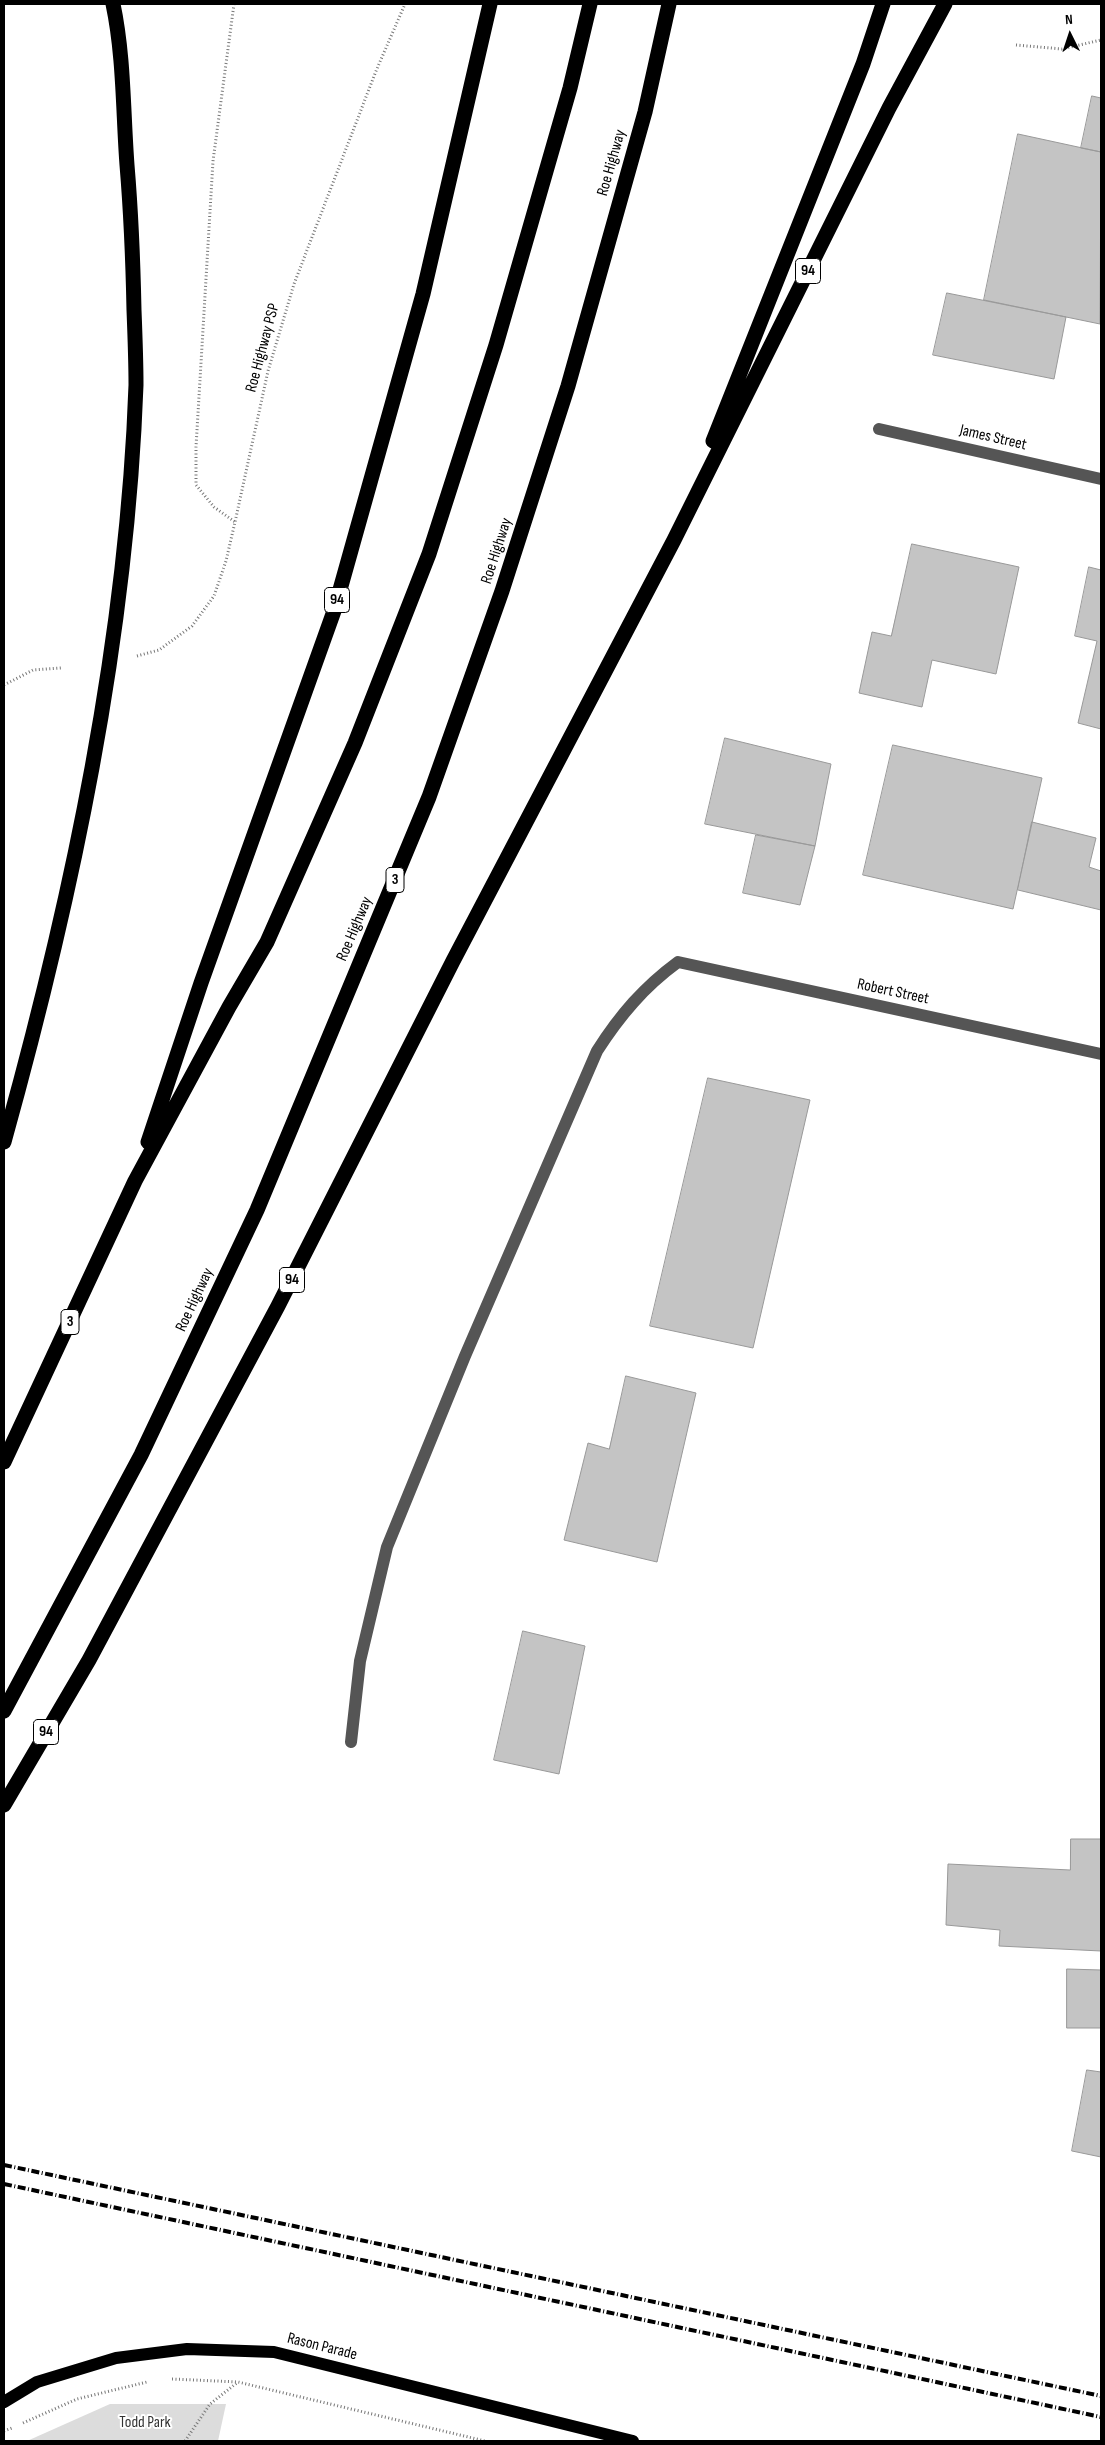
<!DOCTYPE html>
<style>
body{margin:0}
#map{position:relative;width:1105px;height:2445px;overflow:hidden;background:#fff;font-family:"Sofia Sans Condensed",sans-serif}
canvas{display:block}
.frame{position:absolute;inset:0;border:5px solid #000;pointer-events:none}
.north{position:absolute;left:1045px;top:10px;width:50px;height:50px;-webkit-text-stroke:4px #fff;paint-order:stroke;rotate:356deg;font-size:14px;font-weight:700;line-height:20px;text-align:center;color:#000}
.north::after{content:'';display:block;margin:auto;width:18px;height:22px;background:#000;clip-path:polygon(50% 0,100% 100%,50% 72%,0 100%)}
</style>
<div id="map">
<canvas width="1105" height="2445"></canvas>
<div class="frame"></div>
<div class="north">N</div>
</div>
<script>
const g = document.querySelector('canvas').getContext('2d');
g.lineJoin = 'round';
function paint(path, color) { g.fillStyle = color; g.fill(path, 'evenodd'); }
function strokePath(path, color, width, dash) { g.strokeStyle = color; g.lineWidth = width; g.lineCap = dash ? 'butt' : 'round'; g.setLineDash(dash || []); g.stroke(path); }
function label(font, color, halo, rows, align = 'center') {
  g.font = font + ' "Sofia Sans Condensed",sans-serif'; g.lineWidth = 4; g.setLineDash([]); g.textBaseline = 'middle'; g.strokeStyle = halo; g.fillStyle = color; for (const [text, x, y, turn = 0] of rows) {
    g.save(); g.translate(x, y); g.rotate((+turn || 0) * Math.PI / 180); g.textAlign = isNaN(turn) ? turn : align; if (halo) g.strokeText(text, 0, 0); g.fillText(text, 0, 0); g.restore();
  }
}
paint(new Path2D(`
 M110 2404H226L218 2441H27Z`), '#dcdcdc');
const building = new Path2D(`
 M1092 96 1101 98V152L1081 148Z
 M1018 134 1101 152 1100 324 984 300Z
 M947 293 1066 317 1054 379 933 355Z
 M912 544 1019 567 996 674 932 660 922 707 859 693 872 632 891 636Z
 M1089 567 1101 570V729L1078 723 1097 641 1075 636Z
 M725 738 831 764 815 846 705 824Z
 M893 745 1042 778 1013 909 863 875Z
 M1032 822 1096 838 1089 867 1101 871V910L1018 890Z
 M756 835 815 846 800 905 743 893Z
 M708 1078 810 1100 753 1348 650 1326Z
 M626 1376 696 1393 657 1562 564 1540 588 1443 609 1449Z
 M523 1631 585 1646 559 1774 494 1760Z
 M1071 1839H1101V1951L999 1946 1000 1930 946 1925 948 1864 1070 1870Z
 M1067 1969 1101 1970V2028H1067Z
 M1087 2070 1101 2072V2157L1072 2151Z`);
paint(building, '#c4c4c4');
strokePath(building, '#999', 1);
strokePath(new Path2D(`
 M234 4 213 161 196 447V485L214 507 235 522
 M1016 45 1062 49 1101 40
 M137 656 159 650 192 626 214 596 226 561 235 522 268 371 294 284 376 71 405 4
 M4 685 33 670 61 668
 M172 2379 238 2382 485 2441
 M23 2423 77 2399 147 2382
 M4 2431 12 2428
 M185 2441 210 2404 238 2382`), '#777', 3, [1, 2.5]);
strokePath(new Path2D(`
 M879 429 1101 479
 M351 1742 360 1661 387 1547 465 1356 597 1051C620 1015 644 987 678 962L1101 1054`), '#555', 12);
strokePath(new Path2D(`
 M4 2402 37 2382 116 2358 187 2349 274 2352 633 2441`), '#000', 12);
strokePath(new Path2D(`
 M713 441 863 64 883 4
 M4 1142C72 898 127 639 136 385 136 360 135 335 134 310 133 261 131 213 127 165 123 112 124 56 113 4
 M148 1142 201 983 334 611 423 294 490 4
 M4 1462 135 1181 229 1007 267 942 355 743 429 554 496 345 570 88 590 4
 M4 1711 141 1455 257 1210 429 797 502 591 568 386 645 112 669 4
 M4 1805 89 1660 278 1306 453 961 674 540 889 108 945 4`), '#000', 15);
strokePath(new Path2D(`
 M4 2165 1101 2396
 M4 2184 1101 2417`), '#000', 4, [8, 2.5, 1, 2.5]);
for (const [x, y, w] of [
 [808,271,25],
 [337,600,25],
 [395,880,18],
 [292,1280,25],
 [70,1322,18],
 [46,1732,25]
]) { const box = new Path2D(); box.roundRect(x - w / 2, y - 12.5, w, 25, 4); g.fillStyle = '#fff'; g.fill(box); strokePath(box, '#000', 1); }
label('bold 15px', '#000', null, [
 ["94",808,271],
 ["94",337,600],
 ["3",395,880],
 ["94",292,1280],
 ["3",70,1322],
 ["94",46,1732]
]);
label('16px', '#000', '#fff', [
 ["Roe Highway",612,163,-74],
 ["Roe Highway PSP",263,348,-75],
 ["James Street",993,438,13],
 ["Roe Highway",497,551,-72],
 ["Roe Highway",355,929,-67],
 ["Robert Street",893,992,12],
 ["Roe Highway",195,1300,-65],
 ["Rason Parade",322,2347,14]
]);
label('16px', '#333', '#fff', [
 ["Todd Park",145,2423]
]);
</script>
